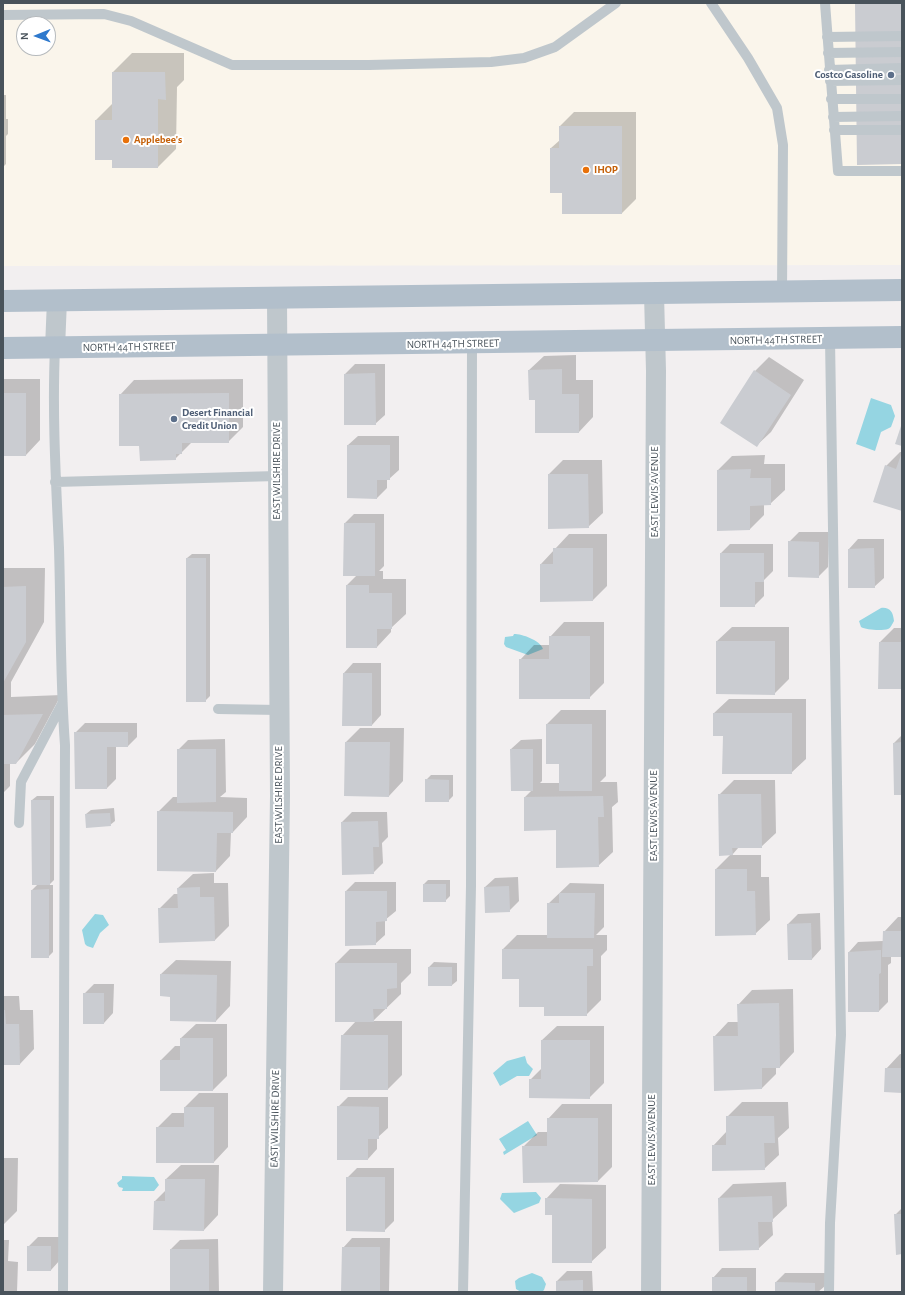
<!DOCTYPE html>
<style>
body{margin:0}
#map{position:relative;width:905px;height:1295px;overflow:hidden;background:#f2eff0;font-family:"Alegreya Sans",sans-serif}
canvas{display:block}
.frame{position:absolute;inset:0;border:4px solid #49535b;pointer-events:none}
.north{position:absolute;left:16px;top:16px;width:40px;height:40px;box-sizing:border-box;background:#fff;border:1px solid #b6babd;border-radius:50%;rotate:269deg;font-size:11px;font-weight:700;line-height:16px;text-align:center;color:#49535b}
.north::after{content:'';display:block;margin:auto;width:14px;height:18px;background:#2e79cd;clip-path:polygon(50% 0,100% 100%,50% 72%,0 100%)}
</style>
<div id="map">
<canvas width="905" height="1295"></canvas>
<div class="frame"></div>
<div class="north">N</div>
</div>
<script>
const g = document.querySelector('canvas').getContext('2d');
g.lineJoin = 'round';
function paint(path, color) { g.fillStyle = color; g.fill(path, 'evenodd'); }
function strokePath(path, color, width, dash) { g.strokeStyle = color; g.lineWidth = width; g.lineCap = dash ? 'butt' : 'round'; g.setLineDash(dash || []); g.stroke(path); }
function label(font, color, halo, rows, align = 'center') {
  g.font = font + ' "Alegreya Sans",sans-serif'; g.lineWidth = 4; g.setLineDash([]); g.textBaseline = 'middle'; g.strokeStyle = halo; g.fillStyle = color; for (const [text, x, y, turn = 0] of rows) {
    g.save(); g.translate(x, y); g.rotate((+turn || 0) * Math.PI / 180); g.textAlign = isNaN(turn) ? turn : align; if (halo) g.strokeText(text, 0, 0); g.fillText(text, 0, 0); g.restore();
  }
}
paint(new Path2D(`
 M3 3H902V265L3 266ZM24 24H48V48H24Z`), '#faf5eb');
paint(new Path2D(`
 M871 398 891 405 895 416 891 427 881 432 875 451 856 444Z
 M881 608C890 607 893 612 894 621 892 624 891 628 888 629 882 631 866 630 861 627L859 621Z
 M514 634C522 634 540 640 543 649L528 655 506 647 504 644 505 637 513 636Z
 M95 914 103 915 109 925 100 933 93 948 87 946 85 944 82 930Z
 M525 1056 527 1063 533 1069 529 1076H517L500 1086 493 1073 507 1061Z
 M528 1121 537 1135 504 1155 503 1152 506 1150 499 1139Z
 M122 1176 154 1177 159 1185 154 1191H122L123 1188 119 1187 117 1183 122 1179Z
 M536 1192 541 1198 539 1203 514 1213 500 1199 502 1193Z
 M532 1273 542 1277 546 1284 544 1290 542 1292H521L516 1289 515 1281 519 1278Z`), '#95d5e2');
paint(new Path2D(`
 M857 3H902V163L856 4Z
 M132 53H184V80L177 87 176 149 158 167 113 159H96V120L113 103V72Z
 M3 95H6V119H8V134L6 136V164L3 167Z
 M574 112H636V199L622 213H563V192L551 148 560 140V126Z
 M576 355V380H593V417L579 432 536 399 529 370 544 356Z
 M769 357 804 380 771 432 756 446 755 371Z
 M355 364H385V415L375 424 345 374Z
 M3 379H40V440L26 455H3Z
 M243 379V427L228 442H192L175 459 140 445 120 395 134 380Z
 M358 436H399V470L389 479H387V488L377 498 348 445Z
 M900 452H902V510L886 466Z
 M765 455 764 464H785V490L770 504 764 505V515L750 529 718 470 732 456Z
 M563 460H602L603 513 588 527 548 475Z
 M354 514H384V566L379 571H383V579H406V614L391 628V632L377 647 347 585 357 575 345 523Z
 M799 532H829L828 567 818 577 789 542Z
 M569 534H607V586L593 600 541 601V564Z
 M858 539H884V578L874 587 849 549Z
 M730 544H773V571L764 580V596L754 606 721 553Z
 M192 554H210V696L205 701 187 558Z
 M3 568H45L44 622 11 682V697L61 695 35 744 16 763H10V786L3 793Z
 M564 622H604V683L589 698 520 660 534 645H550V637Z
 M732 627H789V679L774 694 717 641Z
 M894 628H902V688L880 642Z
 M353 663H381V715L372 725H343L344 673Z
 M729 699H806V759L791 773 714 713Z
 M561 710H606V776L600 782H617L618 802 612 807 613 852 598 866 557 829 525 797 532 790 511 749 521 740 542 739V781L540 783H560V763L547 724Z
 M85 723H137V737L128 746H116V779L107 788 75 733Z
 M360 728H404L403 781 389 796 346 742Z
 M902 735V794L894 743Z
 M225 739 226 792 220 797 247 798V817L233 832H231L230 856 216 871 158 812 173 797H178V750L188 740Z
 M431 775H453V796L448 801 426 780Z
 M734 780H775L776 833 761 847H739L732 855H761V877H769L770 920 755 934 716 869 731 854 719 795Z
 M37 796H54V880L49 885H53V952L48 957 32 890 38 884 32 800Z
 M114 808 115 821 110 825 86 814 91 810Z
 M352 812H387L388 837 382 843 383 863 373 873 342 822Z
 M214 873V883H228L229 926 215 940 159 909 174 894H178V888L193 874Z
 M518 877 519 901 509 911 485 887 495 878Z
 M428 880H450V896L445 901 424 884Z
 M355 882H396V911L385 920V935L375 944 346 891Z
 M570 883 604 884V927L596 935H607V950L601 956V1000L586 1015 545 1006 520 978 503 949 517 935H548V904Z
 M820 913 821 949 812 959H789L788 924 798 914Z
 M898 917H902V956H891V963L888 965V1002L879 1011 849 952 858 942 883 941 884 932Z
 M350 949H411V973L401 983V994L373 1021H402V1075L388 1089 342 1036 356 1021 336 963Z
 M176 960 231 961 230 1006 216 1021 171 996 161 974Z
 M434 962 457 963V981L452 985H429V967Z
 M94 984H114L113 1013 104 1023 84 994Z
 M793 989 794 1052 780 1067H776V1074L762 1088 714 1037 728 1022H738V1005L752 990Z
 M3 996H19L20 1010H33L34 1049 20 1064H3Z
 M196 1024H227V1076L213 1090 161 1060 175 1046H181V1038Z
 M557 1026H604V1083L589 1098 530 1080 542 1068V1040Z
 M900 1054H902V1092L886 1069Z
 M199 1093H228V1147L214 1162 157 1128 172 1113H185V1107Z
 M348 1097H388V1128L377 1138V1149L368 1159 338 1107Z
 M742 1102H788L789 1128 778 1138 779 1155 764 1169 713 1146 727 1131V1117Z
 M562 1104H612V1167L598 1181 523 1147 538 1132H548V1119Z
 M3 1158H18L17 1211 3 1225Z
 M181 1165H219L218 1215 204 1230 155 1201 166 1190V1179Z
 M357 1168H394V1221L384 1231 347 1178Z
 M786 1182 787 1206 772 1220 773 1235 758 1249 719 1198 733 1184Z
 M560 1184 606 1185V1248L591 1262 546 1199Z
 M902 1208V1253L895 1215Z
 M38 1237H60V1260L51 1270 28 1247Z
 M352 1238H390L389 1292H342L343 1248Z
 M218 1239 219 1292H171V1249L180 1240Z
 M3 1240H9L8 1261 18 1262 17 1292H3Z
 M722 1268H756V1292H713V1278Z
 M567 1271H592L593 1292H555L557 1291V1281Z
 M785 1273H825V1286L818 1292H776V1282Z`), '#0003');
paint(new Path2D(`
 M902 3V164L857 165 855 4Z
 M112 72H165L166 100 158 99V168H112V160H95V120H112Z
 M559 126H622V214H562V193H550V148H559Z
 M562 369V394H579V433H535V400H529L528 370Z
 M754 370 791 395 757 447 720 423Z
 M375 373 376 425H344V374Z
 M3 393H26V456H3Z
 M229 393V443H182V454H176V460L140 461 139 446H119V394Z
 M902 423V446L895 444Z
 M347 445H390V480H377V499L347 498Z
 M902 452V511L873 502 885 465 896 469Z
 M751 469 750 478H771V505L750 506V530L717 531V470Z
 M548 474H588L589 528 548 529Z
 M344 523H375V576H343Z
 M788 541 819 542V578L788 577Z
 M553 548H593V601L540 602V564H553Z
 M874 548 875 588H848V549Z
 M720 553H764V582H755V607H720Z
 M186 558H206V702H186Z
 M346 585H369V593H392V629H377V648H346Z
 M26 586V642L3 683V587Z
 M549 636H590V699H519V659H549Z
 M716 641H775V695L716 694Z
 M879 642H902V689H878Z
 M343 673H372V726H342Z
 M713 713H792V774H722L723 736H713Z
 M43 714 16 764H3V715Z
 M546 724H592V791H559V764H546Z
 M74 732H128V747H107V789H75Z
 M345 742H390L389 797 344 796Z
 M902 742V795H894L893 743Z
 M177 749H216V802L177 803Z
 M510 749H533V791H511Z
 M425 779 449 780V802H425Z
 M718 794H761L762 848H732L733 855 719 856Z
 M603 796 604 817H598L599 867 556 868V830L524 831V797Z
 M31 800H50V885H32Z
 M157 811 233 812V833H217L216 872 157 871Z
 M110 813 111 826 86 828 85 814Z
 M378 821 379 847H373L374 874 342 875 341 822Z
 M715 869H747V891H755L756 935 715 936Z
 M423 884H446V902H423Z
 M509 886 510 912 485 913 484 887Z
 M200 887V897H214L215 941 159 943 158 908H178L177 888Z
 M49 889V958H31V890Z
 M345 891H387V921L376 922V945L345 946Z
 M559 893H595L594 938H547V903H559Z
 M811 923 812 960H788L787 924Z
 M883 931H902V957H882Z
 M502 949H593V966H587V1016H544V1007H519V979H502Z
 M881 950V973L879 974V1012H848V952Z
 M335 963H397V988L387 989V1009H373L374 1022H335Z
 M428 967H452V986H428Z
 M160 974 217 975 216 1022 170 1021V997L160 996Z
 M83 993H104V1024H83Z
 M779 1003 780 1068H762V1089L714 1091 713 1036H738L737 1004Z
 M3 1010H5L6 1024H19L20 1065H3Z
 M341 1035H388V1090H340Z
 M180 1038H213V1091H160V1060H180Z
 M541 1040H590V1099L529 1098V1079H541Z
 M885 1068H902V1093L884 1092Z
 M337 1106 379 1107V1139H368V1160H337Z
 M184 1107H214V1163H156V1127H184Z
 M726 1116H774L775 1143H764L765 1170 712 1171V1145H726Z
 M547 1118H598V1182L523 1183 522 1146H547Z
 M346 1177H385V1232L346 1231Z
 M165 1179H205L204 1231 153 1230 154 1201H165Z
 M772 1196 773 1222H758L759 1250 719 1251 718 1198Z
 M545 1198 592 1199V1263H552V1215H545Z
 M894 1214H902V1254L896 1255Z
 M27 1246H51V1271H27Z
 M342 1247H380V1292H341Z
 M170 1249H209V1292H170Z
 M712 1277H747V1292H712Z
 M583 1280V1292H556V1281Z
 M775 1282 815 1283V1292H775Z`), '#caccd1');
strokePath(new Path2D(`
 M711 3 748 58 777 108 783 145 782 292
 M825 3 838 171H902
 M3 15 104 14 131 21 232 65H369L491 62 524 58 555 47 616 3
 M827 37 902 36
 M828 53 902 52
 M829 70 902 68
 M830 81 902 80
 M831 99H902
 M833 117 902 116
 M834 130H902
 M55 348C52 415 56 481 59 548 61 614 60 679 65 745L63 1292
 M55 482 277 476
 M218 709 279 710
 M19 823 21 782 62 704
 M463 1292 471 886 472 344
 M829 1292 830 1223 841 1035 830 339`), '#bfc7cc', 10);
strokePath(new Path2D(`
 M55 348 57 300
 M273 1292 280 796 277 298
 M651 1292 656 371 654 294`), '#bfc7cc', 20);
strokePath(new Path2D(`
 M3 301 902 290
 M3 348 902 337`), '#b2bfcb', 22);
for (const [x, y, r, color] of [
 [891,75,4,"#5c6f8a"],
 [126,140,4,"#e8710a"],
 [586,170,4,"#e8710a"],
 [174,419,4,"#5c6f8a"]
]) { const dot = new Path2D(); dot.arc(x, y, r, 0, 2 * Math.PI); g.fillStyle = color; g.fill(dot); strokePath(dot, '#fff', 1.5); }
label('bold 11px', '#4e5e75', '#fff', [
 ["Costco Gasoline",883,75],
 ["Desert Financial",182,413,"left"],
 ["Credit Union",182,426,"left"]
], 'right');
label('bold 11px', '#c56008', '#fff', [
 ["Applebee's",134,140],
 ["IHOP",594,170]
], 'left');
label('11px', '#49535b', '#fff', [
 ["NORTH 44TH STREET",776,340,-1],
 ["NORTH 44TH STREET",453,344,-1],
 ["NORTH 44TH STREET",129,347,-1],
 ["EAST WILSHIRE DRIVE",277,471,-90],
 ["EAST LEWIS AVENUE",655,492,-90],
 ["EAST WILSHIRE DRIVE",279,795,-90],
 ["EAST LEWIS AVENUE",654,816,-90],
 ["EAST WILSHIRE DRIVE",275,1119,-89],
 ["EAST LEWIS AVENUE",652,1140,-90]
]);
</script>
